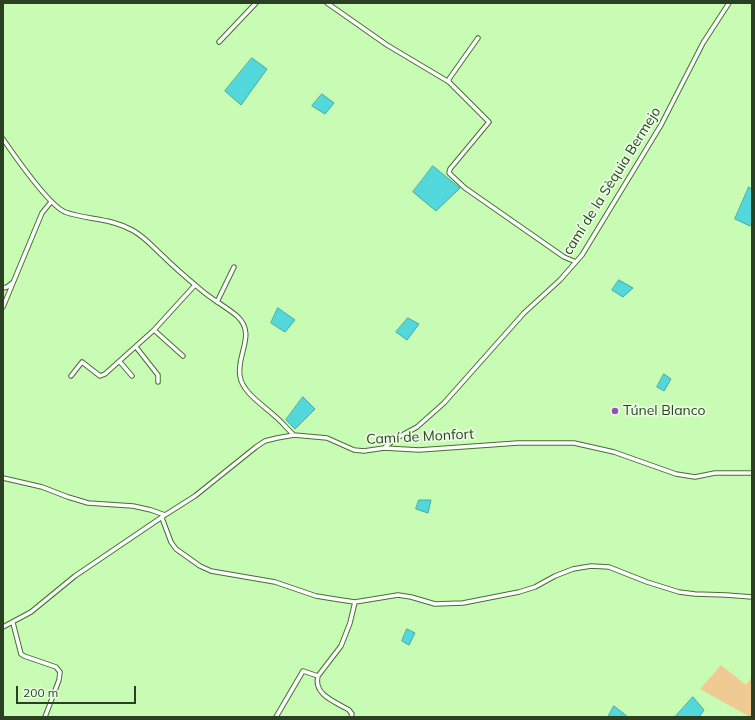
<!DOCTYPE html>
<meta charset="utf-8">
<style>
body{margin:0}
#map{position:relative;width:755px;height:720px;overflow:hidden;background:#c8fbb3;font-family:Mulish,sans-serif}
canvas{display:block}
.frame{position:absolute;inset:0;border:4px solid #2b4023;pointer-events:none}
.scale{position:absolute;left:16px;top:686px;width:120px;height:18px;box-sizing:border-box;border:2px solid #2b4023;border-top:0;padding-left:5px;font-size:12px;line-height:14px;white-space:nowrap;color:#2b4023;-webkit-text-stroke:3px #eaffe2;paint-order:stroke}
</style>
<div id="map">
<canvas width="755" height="720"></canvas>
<div class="frame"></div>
<div class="scale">200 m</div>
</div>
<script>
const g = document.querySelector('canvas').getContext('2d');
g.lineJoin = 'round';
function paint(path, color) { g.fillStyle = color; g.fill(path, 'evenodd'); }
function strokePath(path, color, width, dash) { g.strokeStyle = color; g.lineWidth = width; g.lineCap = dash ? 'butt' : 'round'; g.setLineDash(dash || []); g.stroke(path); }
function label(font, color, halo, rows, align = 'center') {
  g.font = font + ' Mulish,sans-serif'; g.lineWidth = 3.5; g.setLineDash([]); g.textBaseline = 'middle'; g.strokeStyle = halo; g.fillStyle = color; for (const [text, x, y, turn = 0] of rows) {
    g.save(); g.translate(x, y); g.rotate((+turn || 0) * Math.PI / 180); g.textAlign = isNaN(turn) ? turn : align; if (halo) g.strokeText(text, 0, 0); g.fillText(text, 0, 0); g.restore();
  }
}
paint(new Path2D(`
 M721 665 746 685 752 677V717H750L700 689Z`), '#efca93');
const water = new Path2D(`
 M252 58 267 69 241 105 225 91Z
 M322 94 334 103 325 114 312 106Z
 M433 166 460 188 436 211 413 192Z
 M749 187 752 190V222L750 226 735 219Z
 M619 280 633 288 623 297 612 290Z
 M278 308 295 320 285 332 271 323Z
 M408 318 419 324 407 340 396 332Z
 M664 374 671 379 664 391 657 387Z
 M303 397 315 409 295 429 286 420Z
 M419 500H431L428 513 416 509Z
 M407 629 415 633 409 645 402 641Z
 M693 697 704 710 699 717H675Z
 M614 706 628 717H608Z`);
paint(water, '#52d7da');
strokePath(water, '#46aaa3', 1);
const minor = new Path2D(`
 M327 3 387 45 449 82
 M478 38 449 79V82L489 122 450 169 449 173 465 188 564 257 576 262
 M219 42 256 3
 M3 139C14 155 49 205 65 212 87 220 111 218 132 230 145 237 153 247 164 257 175 268 188 279 200 289 211 299 225 306 237 316 257 334 236 355 240 376 242 393 266 407 277 418 283 423 288 430 294 435
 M3 288 7 287 12 283
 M217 302 234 267
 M3 307 42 213 51 202
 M154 330 183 356
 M136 347 158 375V382
 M120 362 132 376
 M71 376 82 362 100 376 105 374 154 330 195 285
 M384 448 395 439 417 427 444 403 524 313 560 280 582 255 661 125 703 43 729 3
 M3 478 42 487 68 497 88 503 133 506 151 510 165 515
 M162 518 171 542 176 549 200 566 211 571 275 582 316 596 341 600 355 602 398 595 411 597 435 604 463 603 519 592 535 587 555 576 573 569 591 566 609 567 647 582 679 592 695 594 726 595 752 597
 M13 623 21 654 24 656 56 667 60 672 59 680 45 717
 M3 627 31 612 75 576 165 515 195 496 256 447 265 441 277 438 294 435 327 438 354 450 364 451 384 448 419 450 518 443H574L614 452 676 474 695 477 715 473H752
 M276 717 303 671 318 676
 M351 717 352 714 349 710C336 702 313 695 318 676L341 646 350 623 355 602`);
strokePath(minor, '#43712e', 5.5);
strokePath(minor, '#fff', 3.5);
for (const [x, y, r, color] of [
 [615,411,4,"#9d4ab8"]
]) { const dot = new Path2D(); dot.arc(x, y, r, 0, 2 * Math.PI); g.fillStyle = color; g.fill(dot); strokePath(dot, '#eaffe2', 1.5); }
label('14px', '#2b4023', '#eaffe2', [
 ["camí de la Sèquia Bermejo",612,181,-58],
 ["Camí de Monfort",420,437,-3]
]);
label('14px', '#2b4023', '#eaffe2', [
 ["Túnel Blanco",623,411]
], 'left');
</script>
